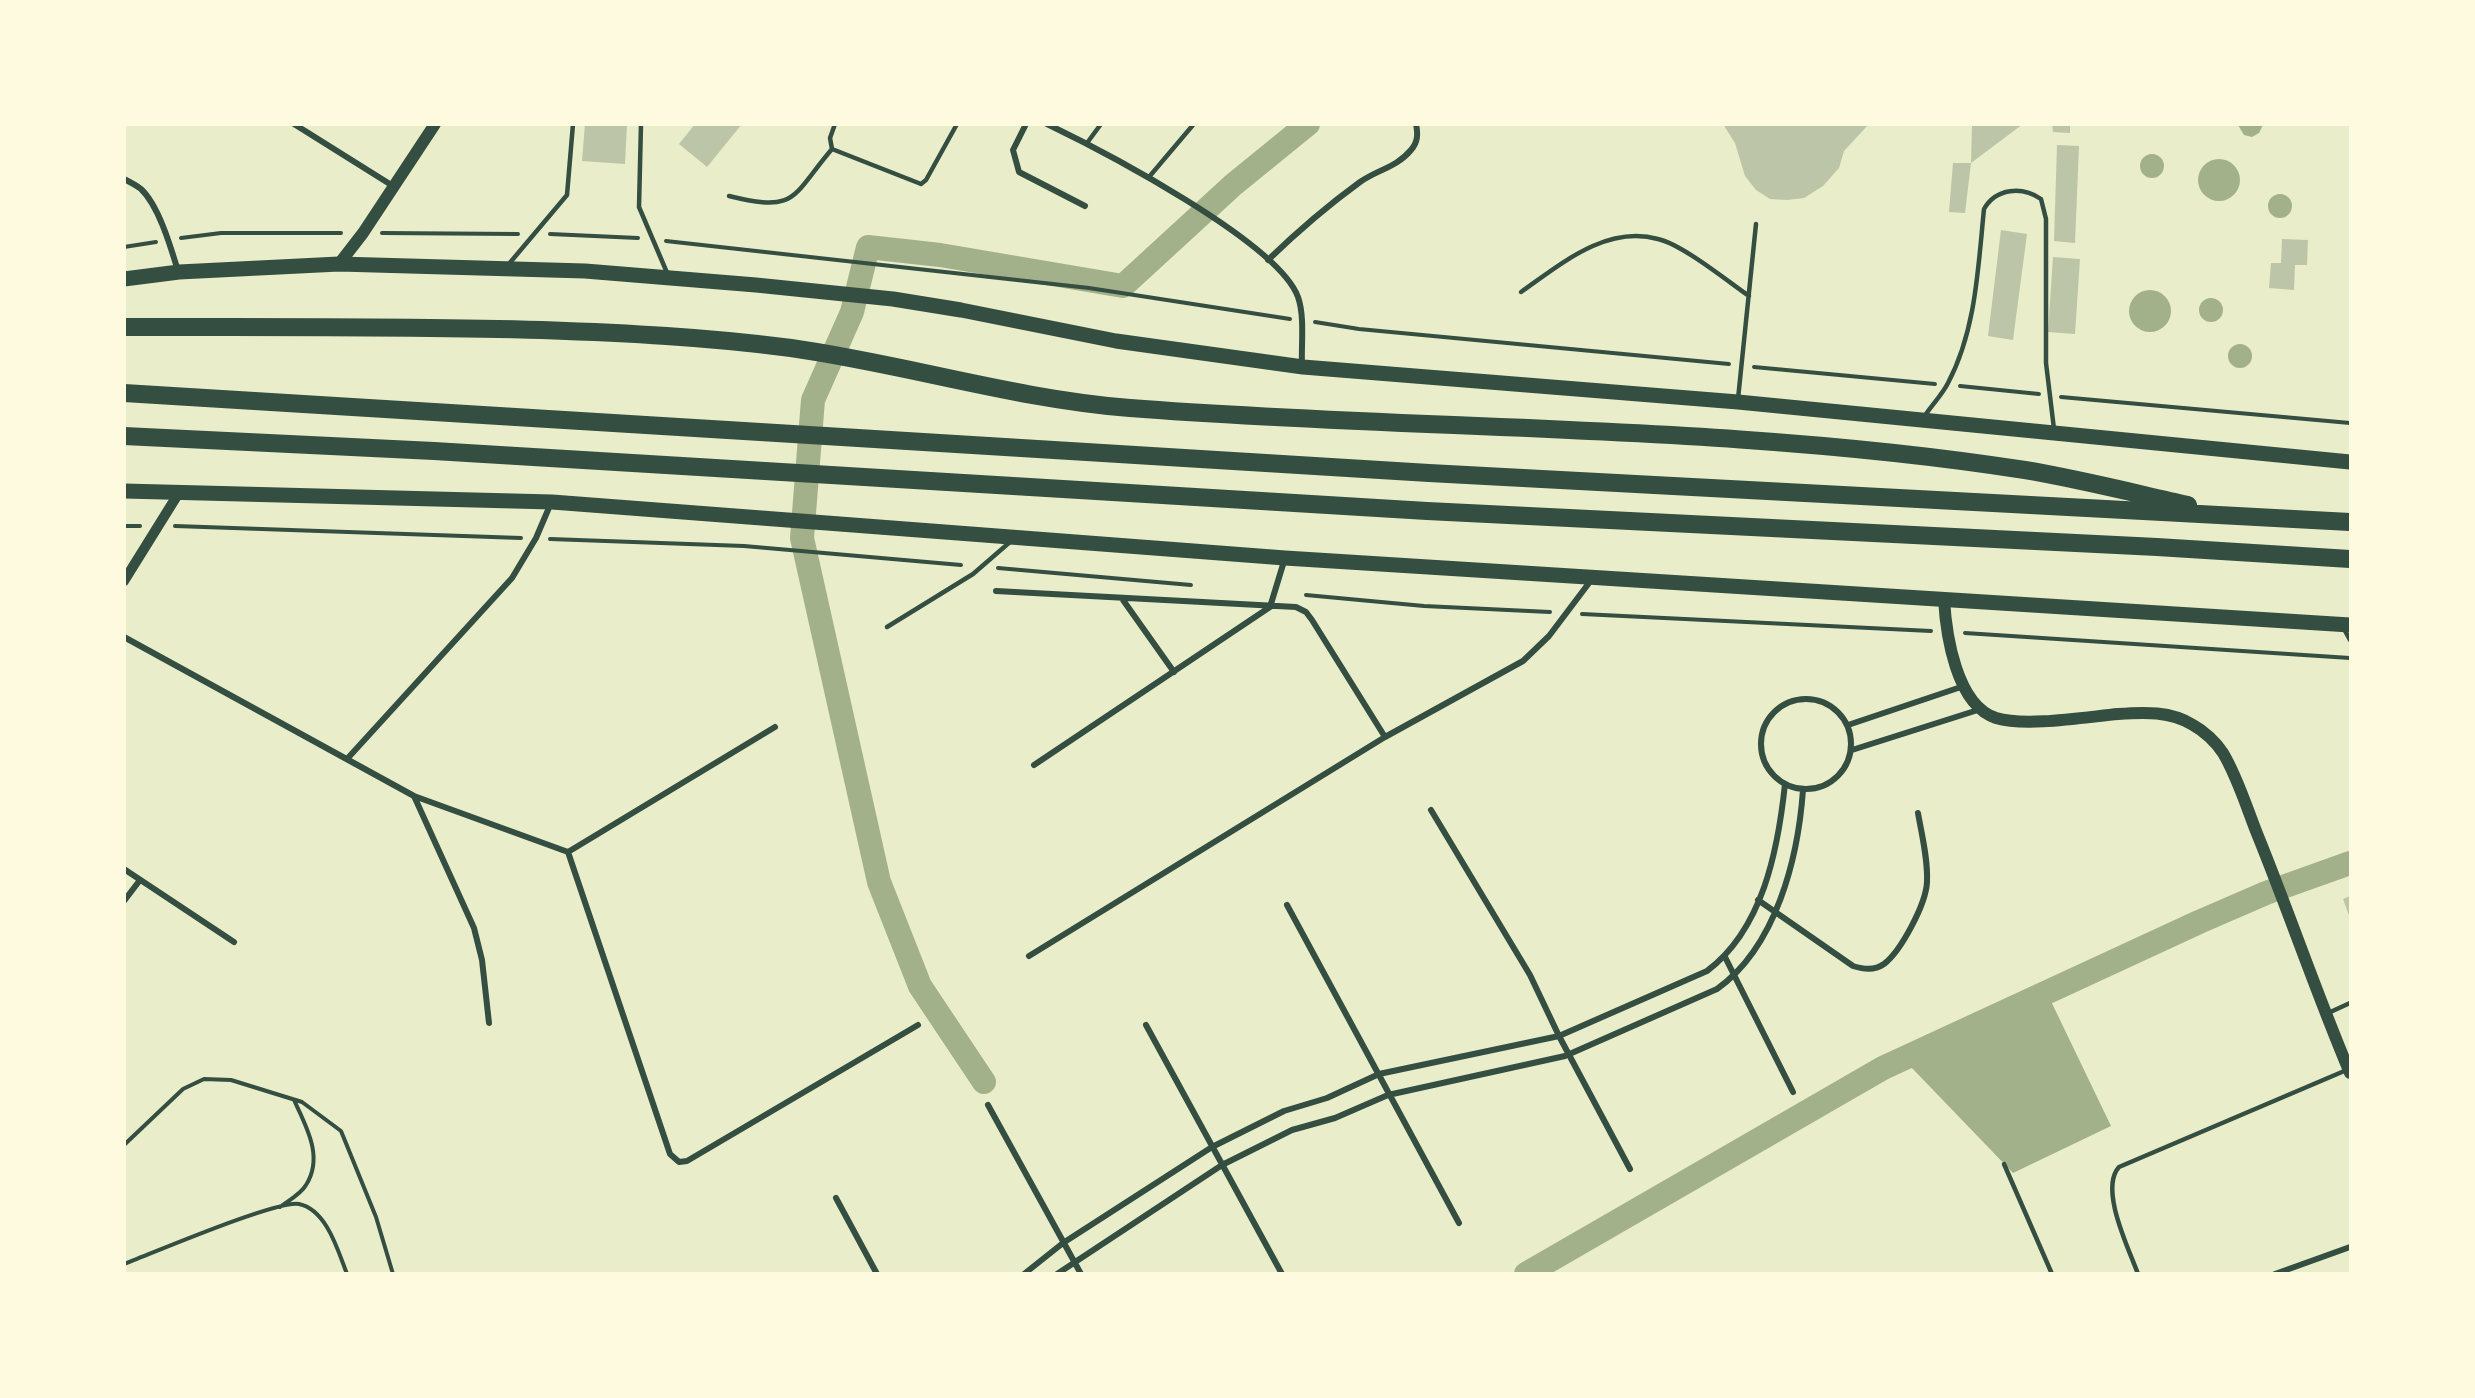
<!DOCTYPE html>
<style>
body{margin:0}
#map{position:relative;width:2475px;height:1398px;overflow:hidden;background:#e9edc9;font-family:Bitter,serif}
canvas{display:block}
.frame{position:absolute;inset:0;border:126px solid #fefae0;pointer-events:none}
</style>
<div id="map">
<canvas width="2475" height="1398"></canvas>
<div class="frame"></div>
</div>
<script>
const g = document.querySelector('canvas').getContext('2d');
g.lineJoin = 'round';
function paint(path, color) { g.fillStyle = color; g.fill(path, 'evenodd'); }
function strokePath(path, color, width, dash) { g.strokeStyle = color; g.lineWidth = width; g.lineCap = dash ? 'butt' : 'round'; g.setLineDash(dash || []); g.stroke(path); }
paint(new Path2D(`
 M2263 125 2259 133 2252 137 2244 135 2238 125Z
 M2140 166a12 12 0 1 1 24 0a12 12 0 1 1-24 0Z
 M2198 180a21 21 0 1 1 42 0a21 21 0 1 1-42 0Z
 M2268 206a12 12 0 1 1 24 0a12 12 0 1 1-24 0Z
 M2129 311a21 21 0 1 1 42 0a21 21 0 1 1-42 0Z
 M2199 310a12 12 0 1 1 24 0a12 12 0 1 1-24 0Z
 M2228 356a12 12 0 1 1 24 0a12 12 0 1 1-24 0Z
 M2048 995 2111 1126 2013 1173 1910 1066Z`), '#a3b18a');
strokePath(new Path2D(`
 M984 1082 920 986 879 882 802 538 813 400 852 312 868 247 940 255 1123 286 1233 185 1308 124
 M1526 1274 1883 1068 2199 922 2266 893 2350 863`), '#a3b18a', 24);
paint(new Path2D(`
 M585 124H627L625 164 582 161Z
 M695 124H742L707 167 679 144Z
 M1723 124H1869L1844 151 1839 168 1823 186 1804 198 1787 200 1770 199 1756 190 1745 176 1735 143Z
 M1974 124H2023L1971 163 1972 126Z
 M2052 124H2070V133L2053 132Z
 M2057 145 2079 146 2075 243 2054 241Z
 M1953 163H1971L1965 213 1949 212Z
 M2001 230 2027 234 2013 340 1988 336Z
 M2282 239 2308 240 2307 265H2295L2294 290 2269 288 2271 263H2281Z
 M2053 257 2080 259 2075 334 2048 332Z
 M2350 896V918L2343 899Z`), '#bcc5a7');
strokePath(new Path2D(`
 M382 233 518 234
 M550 234 638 238
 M181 238 221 233H341
 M666 241 1089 288 1290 319
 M124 247 156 242
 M1315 322 1359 329 1729 364
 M1754 367 1935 384
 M1960 386 2039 394
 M2061 397 2350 423
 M124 526H140
 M175 526 521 538
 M550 539 744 546 961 565
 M998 568 1191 585
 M1306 595 1424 606 1550 612
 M1582 614 1931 631
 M1965 633 2350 658
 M124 1145 183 1089 204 1079 231 1080 302 1102 341 1131 376 1217 393 1274
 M280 1207C288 1201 301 1194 306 1185 324 1157 306 1126 294 1100
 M124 1264C153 1253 277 1200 299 1204 327 1210 338 1251 347 1274`), '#344e41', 4);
strokePath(new Path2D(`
 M641 124 639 207 668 275
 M835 124 830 138 832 149 921 184 926 180 957 124
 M1087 143 1101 124
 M1149 177 1193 125
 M729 196C798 213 791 197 832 149
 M508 265 567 195 573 124
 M1521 292C1561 264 1606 225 1658 239 1683 245 1726 280 1749 296
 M1738 399 1756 224
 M1924 417C1931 406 1942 395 1948 383 1976 330 1978 268 1984 209 1996 188 2022 186 2041 199L2046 219V363L2054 429
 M887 627 973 574 1010 542
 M2344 629 2350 640
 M2326 1014 2350 1003
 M2004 1164 2052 1274
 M2138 1274C2129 1249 2099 1189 2119 1167L2349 1069`), '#344e41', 4.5);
strokePath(new Path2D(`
 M294 124 393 186
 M1026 124 1013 150 1019 172 1085 206
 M1047 124C1103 151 1278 242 1298 297 1305 317 1301 345 1302 366
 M124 179C130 182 136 185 141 189 159 206 171 248 178 271
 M1268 260C1298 231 1327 206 1360 182 1377 170 1397 167 1411 150 1418 142 1418 134 1416 124
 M996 591 1296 607 1306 612 1312 620 1385 737
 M1123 600 1174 672
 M124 637 414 796 568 852 775 727
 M1761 744a45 45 0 1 1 90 0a45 45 0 1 1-90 0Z
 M1848 725 1964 686
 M1852 750 1981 709
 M347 759 512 578 536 538 551 503
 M1034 765 1270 607 1285 558
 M414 796 474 928 482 960 489 1023
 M1431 810 1530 975 1559 1036 1630 1169
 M568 852 670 1154 679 1162 687 1161 918 1025
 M124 869 234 942
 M1758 900 1853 966C1863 969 1874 971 1884 964 1901 951 1926 904 1927 882 1928 859 1922 836 1918 813
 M124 901 140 880
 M1287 905 1459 1223
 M1029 956 1385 737 1523 661 1549 636 1592 579
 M1725 957 1793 1092
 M1146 1025 1282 1274
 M988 1105 1081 1274
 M836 1198 877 1274
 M1024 1274 1063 1243 1212 1147 1284 1111 1327 1098 1379 1074 1559 1036 1707 971C1763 929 1778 850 1785 784
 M1057 1274 1222 1165 1292 1130 1335 1118 1388 1095 1565 1056 1717 989C1776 947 1798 859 1803 790
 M2275 1274 2350 1247`), '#344e41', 6);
strokePath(new Path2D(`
 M124 581 180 491`), '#344e41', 10);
strokePath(new Path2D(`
 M339 264 363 233 435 124
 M1944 599C1946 634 1956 705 1996 718 2026 727 2086 717 2118 714 2144 712 2171 711 2193 725 2204 731 2216 742 2223 753 2238 778 2247 809 2258 836 2290 915 2317 995 2350 1073`), '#344e41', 12);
strokePath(new Path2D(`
 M124 279 179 272 339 264 585 271 756 285 893 299 961 310 1116 341 1303 367 1738 402 2350 462
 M124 491 552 502 1285 558 2350 625`), '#344e41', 15);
strokePath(new Path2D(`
 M124 327C264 327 403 326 542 330 625 333 708 337 791 348 905 364 1015 399 1130 408 1428 431 1729 424 2025 470 2079 479 2134 493 2188 505
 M124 393 1429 473 2350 522
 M124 436 434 451 1427 511 2157 547 2350 559`), '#344e41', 18);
</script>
